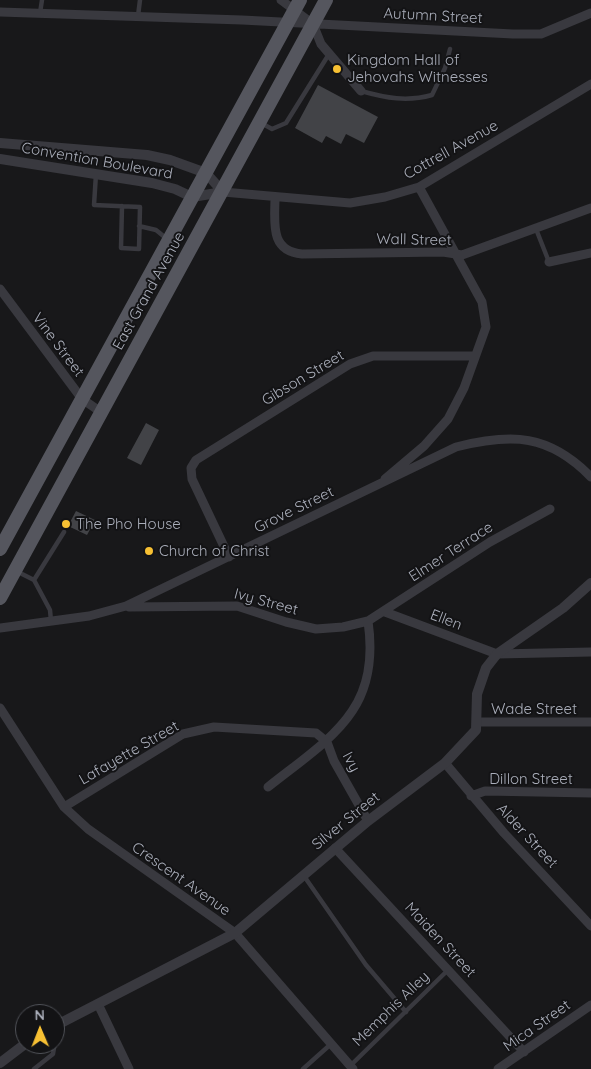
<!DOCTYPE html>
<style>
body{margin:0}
#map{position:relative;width:591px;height:1069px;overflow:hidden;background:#18181a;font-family:Quicksand,sans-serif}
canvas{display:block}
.north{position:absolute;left:15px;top:1004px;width:50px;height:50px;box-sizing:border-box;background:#131315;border:1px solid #4f5157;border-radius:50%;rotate:359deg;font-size:14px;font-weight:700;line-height:20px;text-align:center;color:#aaaeba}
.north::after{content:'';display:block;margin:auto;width:18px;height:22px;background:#f7c033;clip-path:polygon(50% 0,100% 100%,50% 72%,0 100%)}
</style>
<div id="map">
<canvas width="591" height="1069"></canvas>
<div class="north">N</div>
</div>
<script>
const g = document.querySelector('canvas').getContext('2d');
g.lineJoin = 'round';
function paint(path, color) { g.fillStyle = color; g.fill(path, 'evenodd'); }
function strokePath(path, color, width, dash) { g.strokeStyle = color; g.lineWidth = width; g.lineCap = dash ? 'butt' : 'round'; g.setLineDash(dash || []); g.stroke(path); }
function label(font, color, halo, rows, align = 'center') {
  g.font = font + ' Quicksand,sans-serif'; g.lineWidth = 4; g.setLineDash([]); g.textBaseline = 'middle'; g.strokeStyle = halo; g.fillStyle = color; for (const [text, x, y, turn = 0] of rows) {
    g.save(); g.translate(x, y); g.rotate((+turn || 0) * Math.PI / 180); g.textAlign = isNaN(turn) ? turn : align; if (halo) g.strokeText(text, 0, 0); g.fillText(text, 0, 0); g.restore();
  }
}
paint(new Path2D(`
 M318 85 378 117 364 143 346 134 341 144 326 136 322 143 295 128Z
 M146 423 159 430 141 465 127 458Z
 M76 511 95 520 87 535 68 526Z`), '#424347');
strokePath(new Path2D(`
 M40 13 42 0
 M138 16 140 0
 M361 91C386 98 407 102 432 95L445 68 450 49
 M261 123 272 129 286 123 329 54
 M96 174 94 205 140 207 139 249 121 248 122 206
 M139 226 156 230 167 239
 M536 229 549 262
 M18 572 34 580
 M51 621 50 610 34 580 64 532
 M304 876 366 965 406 1012
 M350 1066 448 970
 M34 1069 53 1054 55 1042
 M303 1069 331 1044`), '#39393f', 4.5);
strokePath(new Path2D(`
 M281 0 313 24 321 44 361 91
 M0 12 242 20 513 34H541L591 13
 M223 192 350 203 385 197 419 187 591 84
 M275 197C275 222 269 251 302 254L443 252 462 255 591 208
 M549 262 591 253
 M0 289 82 399 101 412
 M385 479 424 446 448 419 464 388 486 327 482 302 419 187
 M229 557 192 479 191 468 196 460 350 364 373 356H475
 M129 607 237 606 286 622 316 629 343 627 368 621 490 542 550 509
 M385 612 497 654 591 652
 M0 628 89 616 126 606 456 447C512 433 549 434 591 477
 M0 708 64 807 88 829 235 933 353 1069
 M477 722H591
 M445 763 504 833 591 926
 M268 787C331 737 381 711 368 621
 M471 796 485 791 591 793
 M64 807 183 734 214 727 316 733 327 742 334 761 368 821
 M335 848 524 1052
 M98 1004 129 1069
 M498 1069 591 1005`), '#39393f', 9);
strokePath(new Path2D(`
 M0 143 147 155 170 160 206 173 223 192
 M0 159 152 183 175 189 192 197 223 192
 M55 1026 235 933 368 821 445 763 476 730 477 694 486 668 497 654 563 608 591 583
 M0 1063 25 1044`), '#39393f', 10);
strokePath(new Path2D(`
 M0 549 300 0
 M0 598 326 0`), '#55565e', 14);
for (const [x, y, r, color] of [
 [337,69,5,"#f7c033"],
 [66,524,5,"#f7c033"],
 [149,551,5,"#f7c033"]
]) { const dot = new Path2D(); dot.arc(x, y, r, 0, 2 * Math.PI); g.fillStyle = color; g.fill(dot); strokePath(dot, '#131315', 2); }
label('15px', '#aaaeba', '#131315', [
 ["Autumn Street",433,16,3],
 ["Cottrell Avenue",451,150,-29],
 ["Convention Boulevard",97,161,10],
 ["Wall Street",414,240,1],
 ["East Grand Avenue",149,291,-61],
 ["Vine Street",58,345,53],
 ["Gibson Street",303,378,-31],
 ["Grove Street",294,510,-26],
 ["Elmer Terrace",451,552,-33],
 ["Ivy Street",266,602,15],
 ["Ellen",446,620,21],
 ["Wade Street",534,709],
 ["Lafayette Street",129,753,-30],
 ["Ivy",351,762,62],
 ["Dillon Street",531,779],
 ["Silver Street",346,821,-39],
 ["Alder Street",527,836,47],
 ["Crescent Avenue",181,879,35],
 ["Maiden Street",440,940,47],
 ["Memphis Alley",391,1009,-44],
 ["Mica Street",537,1026,-35]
]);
label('15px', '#aaaeba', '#131315', [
 ["Kingdom Hall of",347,60],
 ["Jehovahs Witnesses",347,77],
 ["The Pho House",76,524],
 ["Church of Christ",159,551]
], 'left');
</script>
